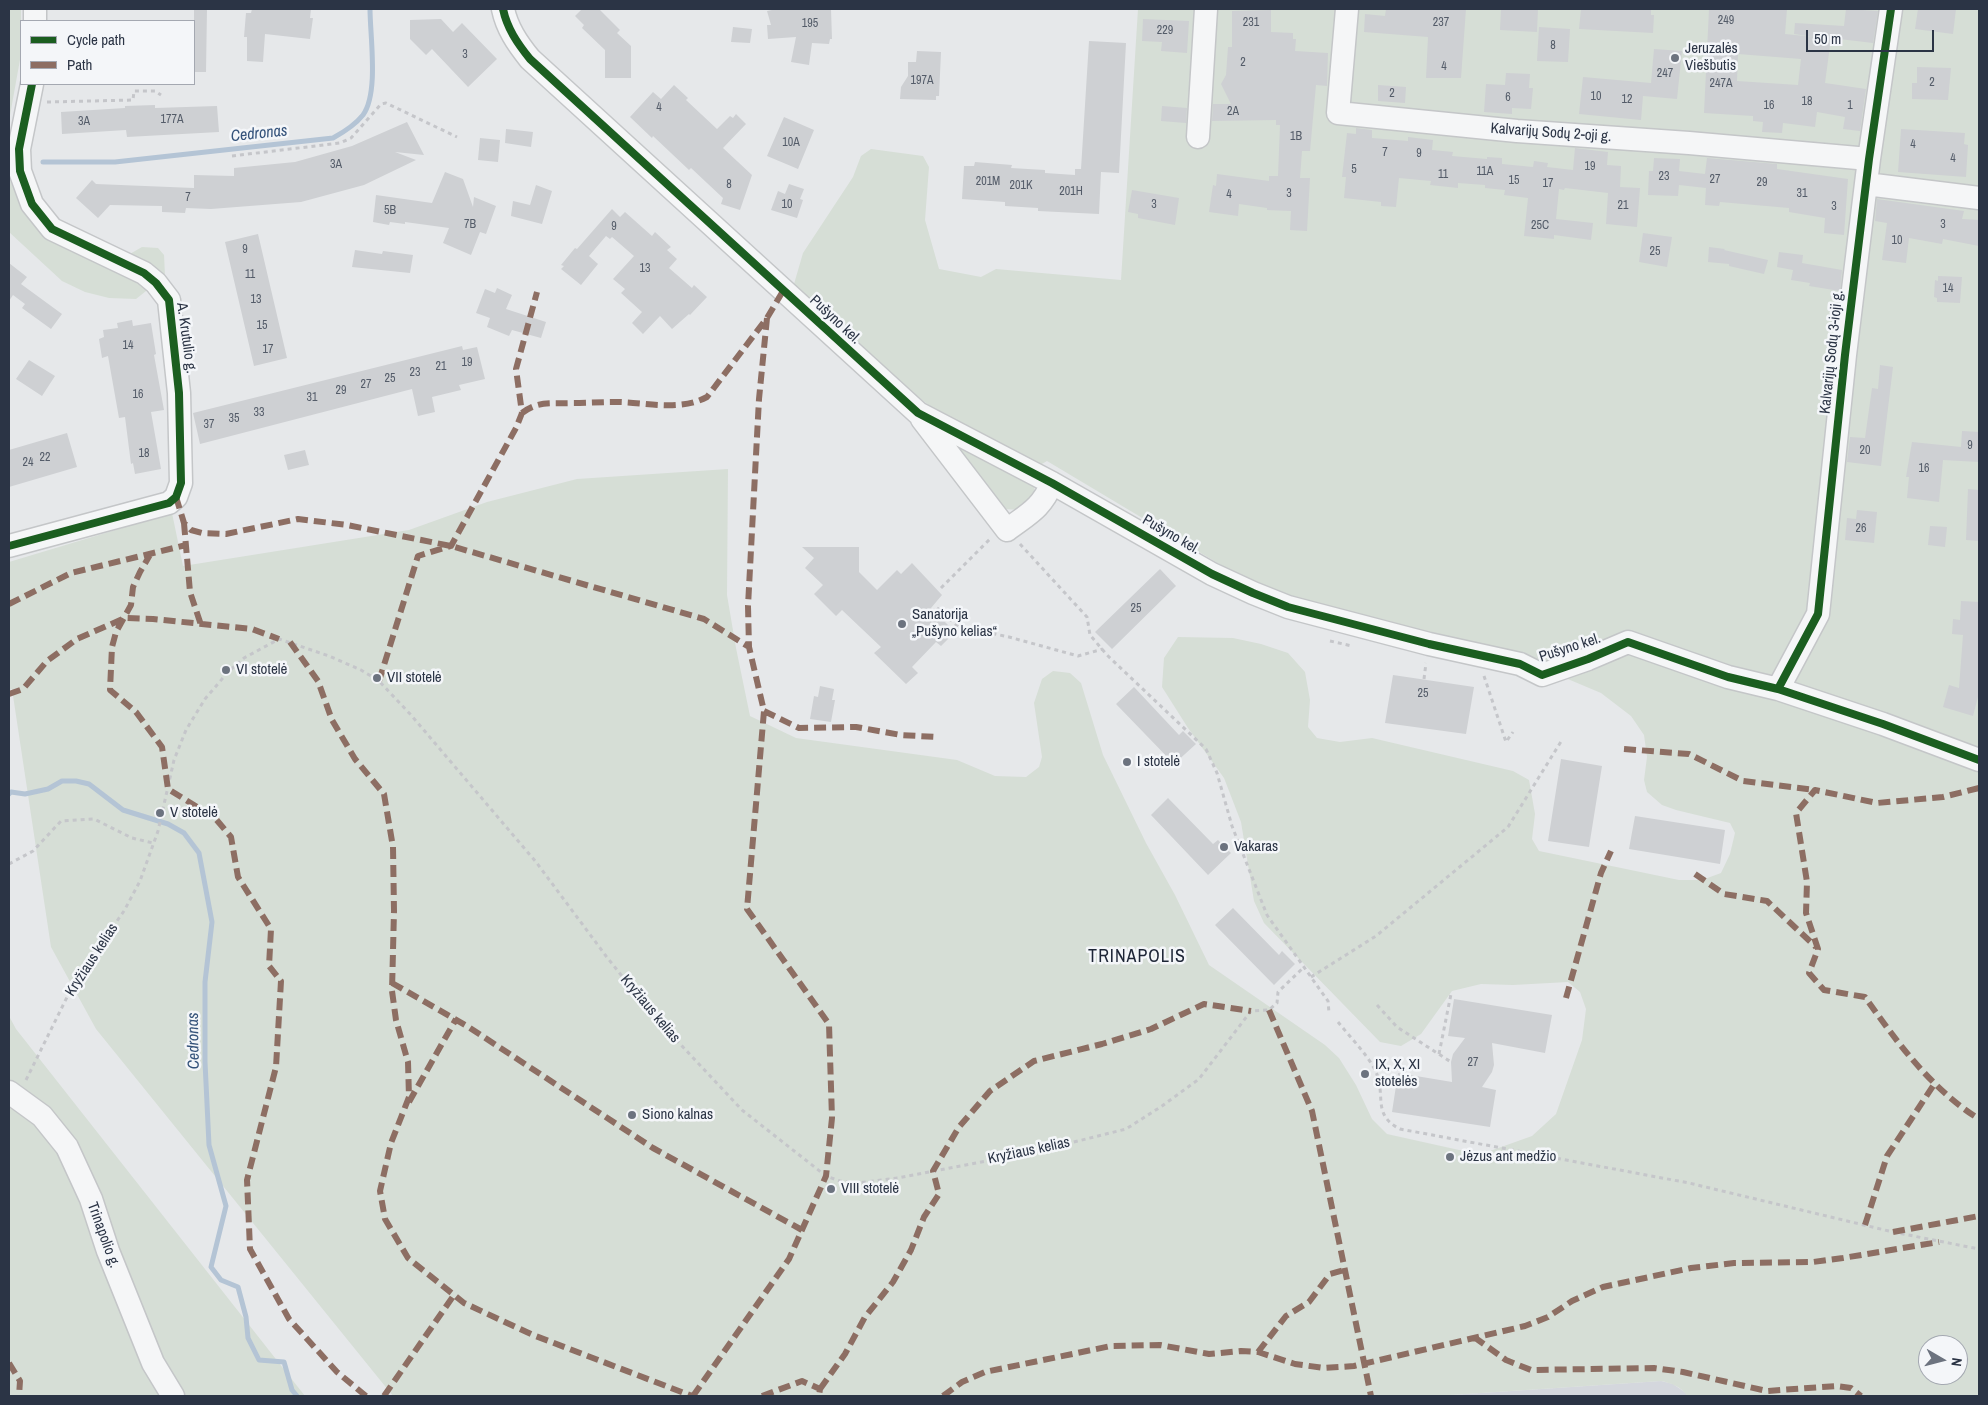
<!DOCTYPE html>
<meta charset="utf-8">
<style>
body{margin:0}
#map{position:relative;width:1988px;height:1405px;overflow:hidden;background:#e6e8ea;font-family:"Archivo Narrow",sans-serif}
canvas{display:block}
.frame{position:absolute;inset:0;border:10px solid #2b3445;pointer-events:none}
.legend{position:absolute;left:20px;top:20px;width:175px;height:65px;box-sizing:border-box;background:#f4f6f9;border:1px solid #a4a8b1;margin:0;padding:6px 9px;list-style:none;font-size:15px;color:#2b3445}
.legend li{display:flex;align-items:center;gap:10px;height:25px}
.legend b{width:25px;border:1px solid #a4a8b1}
.north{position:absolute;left:1918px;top:1335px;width:50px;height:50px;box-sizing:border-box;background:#f4f6f9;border:1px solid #a4a8b1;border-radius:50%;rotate:98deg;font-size:14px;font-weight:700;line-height:20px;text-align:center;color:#2b3445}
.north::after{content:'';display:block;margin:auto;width:18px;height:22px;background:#6c737f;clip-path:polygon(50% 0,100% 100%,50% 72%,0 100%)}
.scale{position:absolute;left:1806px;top:30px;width:128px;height:22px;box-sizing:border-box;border:2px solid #2b3445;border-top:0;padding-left:6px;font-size:15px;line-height:18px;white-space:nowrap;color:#2b3445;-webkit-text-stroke:4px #f4f6f9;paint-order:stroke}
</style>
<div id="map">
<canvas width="1988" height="1405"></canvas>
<div class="frame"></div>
<ul class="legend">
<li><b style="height:6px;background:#1b5e20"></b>Cycle path</li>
<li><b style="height:6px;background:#8d6e63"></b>Path</li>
</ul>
<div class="north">N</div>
<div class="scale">50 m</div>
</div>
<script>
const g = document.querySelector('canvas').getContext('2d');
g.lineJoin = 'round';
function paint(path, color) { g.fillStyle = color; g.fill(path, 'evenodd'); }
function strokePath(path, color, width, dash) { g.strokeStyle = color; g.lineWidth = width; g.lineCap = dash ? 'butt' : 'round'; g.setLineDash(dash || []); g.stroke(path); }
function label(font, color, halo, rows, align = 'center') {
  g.font = font + ' "Archivo Narrow",sans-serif'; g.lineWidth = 5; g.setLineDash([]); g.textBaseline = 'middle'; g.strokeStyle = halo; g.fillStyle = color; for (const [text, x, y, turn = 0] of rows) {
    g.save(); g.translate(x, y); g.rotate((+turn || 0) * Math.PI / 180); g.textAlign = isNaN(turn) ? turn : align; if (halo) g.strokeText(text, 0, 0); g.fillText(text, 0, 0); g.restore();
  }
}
paint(new Path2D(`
 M1661 1381 1673 1384 1686 1393 1687 1396H1436Z`), '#d4d7dd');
paint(new Path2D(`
 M9 9H21V54L9 121Z
 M1138 9H1979V1396H1687C1682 1387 1671 1383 1661 1381L1436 1396H393L96 1029 51 947 12 689 9 690V562L172 513 183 566 409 530 487 502 577 479 728 469 727 595 736 648 750 716 796 738 957 760 995 776 1026 777 1039 767 1042 757 1034 703 1042 679 1053 671 1070 673 1081 683 1103 755 1146 843 1175 895 1209 965 1325 1045 1339 1058 1356 1085 1372 1119 1387 1134 1459 1150 1490 1151 1532 1136 1556 1114 1582 1040 1586 1009 1580 992 1568 982 1513 985 1481 984 1452 991 1421 1034 1401 1046 1380 1042 1264 923 1254 901 1241 822 1224 778 1188 728 1162 687 1164 658 1178 637 1233 638 1261 644 1288 653 1305 672 1310 700 1308 727 1317 738 1340 742 1372 738 1513 771 1529 780 1535 814 1532 839 1539 851 1679 880H1702L1721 873 1730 854 1735 833 1730 823 1676 810 1662 805 1647 792 1644 780 1647 757 1644 735 1631 716 1601 693 1525 661 1290 597 1231 571 1047 461 1035 468 947 419 905 387 794 284 803 253 853 177 861 156 871 149 923 156 929 167 925 220 939 269 981 277 996 269 1121 280ZM1928 1345H1958V1375H1928Z
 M9 151V178L26 216 73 251 109 266 142 247 158 248 164 255 165 276 136 299 109 298 85 292 62 281 9 232Z
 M957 444 1034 486 1035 492 1022 510 1004 509 958 455Z
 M9 1016 16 1029 305 1396H9Z`), '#d6ded6');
strokePath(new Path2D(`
 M43 162H115L333 138C344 132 355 125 363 115 379 93 370 36 370 9
 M9 794 11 792 25 794 48 789 62 781H76L89 784 123 810 168 824 184 833 199 853 212 922 205 982V1062L209 1145 226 1206 211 1267 221 1280 238 1287 246 1317 248 1338 259 1360 284 1362 292 1390 297 1396`), '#b4c4d5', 5);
paint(new Path2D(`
 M194 9H207L206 72H194Z
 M252 9H311L310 18H313L310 39 265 34 263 62 247 61V37H244L246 13H251Z
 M582 9H599L620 30 617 33 631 46V78H605V50L582 28 584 25 575 16Z
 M777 9H831L832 39H830L829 44 812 43 809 65 791 62 796 37 768 39 767 25H771L767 11Z
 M1386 9H1466L1461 78H1426L1428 37 1364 32 1365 14 1385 16Z
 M1501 9H1538L1537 32 1500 30Z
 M1581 9H1651V15H1654L1653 33 1579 29Z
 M1709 9H1787L1785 34 1815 37 1794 34 1795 23 1844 26 1846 9 1878 11 1873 43 1831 38 1825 83 1866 89 1860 131 1843 129 1845 117 1817 112 1815 127 1783 123 1782 133 1762 132 1763 122 1753 121V116L1704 113ZM1738 54 1801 59 1798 85 1737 81Z
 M1918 9H1956L1953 34 1915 29Z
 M1271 10V32L1293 33V39H1296L1295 51 1328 53 1327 86 1316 85 1310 151H1302L1300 178H1310L1307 231 1290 230 1291 211 1267 210V208L1239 204 1238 216 1209 212 1213 185 1216 186 1217 174 1269 181V176H1278L1280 125H1276V120L1212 121 1213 104H1231L1221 84 1226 75 1228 47H1232V11Z
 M441 19 453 32 462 23 497 59 468 87 432 49 426 55 410 39V20Z
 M1143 19 1189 21 1187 53 1161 51 1162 42 1142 41Z
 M733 27 752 29 750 43 731 42Z
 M1539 27 1570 29 1568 62 1537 61Z
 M1089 41 1126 43 1119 173 1101 172 1099 214 1038 211V208L1005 206V202L962 199 964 166H974L975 162 1012 165 1011 168 1045 170V173L1075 175V169H1081Z
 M1654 49 1682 51 1677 99 1643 96 1641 120 1579 114 1583 77 1651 83Z
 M917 51 941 52 939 96H936V100L900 99 901 87 908 76V62H916Z
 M1917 67 1951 68 1948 100 1912 99V83H1917Z
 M1506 73 1530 74 1529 88H1533L1531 109 1512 108V114L1484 112 1486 84 1505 85Z
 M674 85 688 98 686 100 717 129 730 116 733 118 736 114 746 124 723 148 752 175 740 210 721 204 723 198 691 168 689 170 653 136 652 138 630 117 653 92 661 99Z
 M1378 85 1406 87 1405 103 1378 101Z
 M155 105V108L217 106 219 132 127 137 126 130 62 134 61 112 125 108V106Z
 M1162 106 1187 108 1186 123 1161 121Z
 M784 117 814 130 798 169 767 156Z
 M407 122 424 155 395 152 416 160 364 185 301 202 211 209 186 208 185 213 162 212V206L110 205 98 218 76 198 92 180 96 184 194 188V175L234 176V168L295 162 352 146Z
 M1356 128 1372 130V138L1408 141V137L1433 140 1432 150 1453 152 1452 156 1487 159V157L1502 158V164L1533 167 1534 161 1548 163 1547 167 1573 170 1575 148 1608 152 1607 165 1621 166 1620 187 1640 188 1637 227 1606 224 1608 193 1565 188 1564 190 1559 189 1556 219 1593 223 1591 240 1554 235V239L1524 236 1528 198 1504 195 1505 190 1485 188V185L1458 183V188L1430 185 1431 181 1399 178 1396 207 1381 206V202L1344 198 1346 177H1342L1347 133 1356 134Z
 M506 129 533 132 531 147 505 143Z
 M1901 129 1965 133 1964 144 1968 145 1966 177 1898 172Z
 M480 138 500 140 498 162 478 160Z
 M1654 158 1680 159 1679 171 1705 174 1707 158 1777 164V169L1848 179 1844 235 1824 233 1825 218 1789 212V208L1720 202 1719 206 1705 205 1706 188 1679 185 1678 196 1648 195 1649 171H1653Z
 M445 172 463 179 473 207 474 197 496 206 486 234 480 232 471 255 443 243 449 228 405 222V224L390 222 389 225 373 222 376 195 432 203Z
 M789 184 804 189 800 199 803 200 797 218 771 210 778 191 785 194Z
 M536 185 552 191 542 224 511 216 513 201 530 205Z
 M1132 190 1179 198 1175 225 1138 218V214L1128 212Z
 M1877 199 1964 211 1962 219 1979 220V246L1943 239 1942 244 1909 238 1906 263 1882 260 1887 223 1875 221Z
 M612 209 620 217 625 212 652 236 655 232 671 247 667 250 677 259 669 268 692 288 694 285 707 297 690 315 689 314 672 329 660 316 643 334 632 323 642 312 621 293 625 289 613 279 634 256 612 237 610 239 606 236 589 256 598 264 581 285 561 269 564 266 561 265 575 248 577 249Z
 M1643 233 1672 237 1667 267 1639 262Z
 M258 234 287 358 254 366 225 242Z
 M1709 247 1725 249 1724 250 1768 260 1764 274 1729 266V264L1708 262Z
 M355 250 382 254 383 251 413 255 410 273 352 267Z
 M1779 252 1803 255 1802 263 1842 270 1840 291 1809 286 1810 283 1791 280 1793 270 1777 267Z
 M9 263 27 277 21 284 62 314 51 329 22 308 25 304 13 295 9 301Z
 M1938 276 1962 277 1960 303 1937 302V298L1934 297 1935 280 1938 281Z
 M497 288 512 295 506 309 546 322 541 338 512 330 509 336 487 327 490 318 476 313 485 289 495 293Z
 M132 320 133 326 151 323 156 354 154 355 164 410 151 412 161 469 135 474 133 463 131 464 125 417 119 418 108 356 102 358 99 339 104 337 103 330 118 328 117 323Z
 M462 346 463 350 477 347 485 379 459 385 461 390 432 397 435 412 418 416 412 389 200 444 193 413Z
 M29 360 55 376 42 396 16 379Z
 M1880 365 1893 367 1881 466 1847 462 1850 437 1865 438 1872 388 1878 389Z
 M1962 431 1979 432V462L1943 460 1939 502 1907 498 1909 477H1906L1912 442 1961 447Z
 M67 433 77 467 9 487V450Z
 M305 450 309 465 288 470 284 455Z
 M1968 489 1979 490V541L1966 540Z
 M1857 510 1877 512 1874 543 1845 540 1847 518 1856 519Z
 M1930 526 1947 527 1945 547 1928 545Z
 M802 547H859V572L877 590 897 570 901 574 912 563 942 595 931 608 955 632 941 646 936 642 912 667 918 673 906 684 874 653 881 647 842 610 836 616 814 594 823 585 805 568 814 558Z
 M1160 569 1176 586 1112 649 1095 632Z
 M1961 601 1979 602V693L1973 716 1943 707 1949 685 1959 688 1963 635 1952 634 1953 619 1960 620Z
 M1393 675 1474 687 1466 734 1385 723Z
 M820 686 834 689 832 700H835L831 722 810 719 814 696 818 697Z
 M1134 687 1179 735 1183 731 1196 744 1174 764 1116 704Z
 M1561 759 1602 766 1589 847 1548 841Z
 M1168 798 1213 844 1218 840 1231 853 1208 875 1151 815Z
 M1635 816 1725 830 1720 864 1629 849Z
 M1233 908 1279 955 1282 951 1295 964 1274 985 1215 925Z
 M1454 999 1552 1015 1545 1053 1492 1043 1494 1065 1492 1072 1482 1087 1496 1090 1490 1127 1392 1112 1398 1073 1452 1082 1451 1062 1453 1054 1465 1038 1448 1036Z`), '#ced0d3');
const minor = new Path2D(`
 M35 9V21
 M503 9C507 28 517 43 530 59L918 413 1052 483 1212 574 1253 593 1288 607 1429 644 1520 664 1542 675 1588 659 1628 642 1728 677 1778 689 1883 724 1979 760
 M1347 9 1338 113 1517 131 1689 143 1869 159
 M1198 137 1206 9
 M1866 184 1979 198
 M922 419 1007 530C1028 514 1041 509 1052 483
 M9 546 169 503 176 497 181 483 179 393 169 300 156 283 144 273 52 229 32 204 20 171 19 149 32 84
 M1778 689 1818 614 1845 355 1869 159 1891 9
 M9 1092 42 1116 67 1147 91 1199 108 1251 153 1363 173 1396`);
strokePath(minor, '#c4c6c8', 25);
strokePath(new Path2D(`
 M47 102 133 100 134 91H155L161 95
 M232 156 340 143 351 138 381 104 386 103 457 137
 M1020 544 1087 617 1090 635 1107 655 1206 749 1217 773 1232 826 1267 915 1328 1001 1329 1013
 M941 588 990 539
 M937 608 962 630 981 631 1009 637 1078 656 1103 649
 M1330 641 1352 646
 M1484 676 1506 742 1513 732
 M1424 679 1426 663
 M9 864 33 851 61 821 94 819 132 838 153 843
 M1311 977 1376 936 1508 827 1562 740
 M1377 1005 1397 1027 1451 1062
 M1338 1022C1350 1037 1365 1052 1374 1068 1388 1093 1370 1114 1400 1129L1689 1183 1893 1232 1979 1249
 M1439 1054 1451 994
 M26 1080 75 981 124 911 140 881 158 831 174 760 186 730 205 699 228 672 244 658 279 639 329 656 361 670 379 681 411 715 536 862 606 956 652 1014 742 1110 826 1176 840 1181 857 1183 898 1178 1038 1151 1126 1129 1162 1106 1199 1079 1251 1011 1269 1010 1277 1003 1278 992 1304 967`), '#c5c6ca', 3, [4, 4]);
strokePath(minor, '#f5f6f7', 22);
strokePath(new Path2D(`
 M522 413C539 400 553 404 573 403 588 403 602 402 616 402 646 402 679 412 707 397L767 318 783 291
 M176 497 184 523 191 530 202 533 226 534 298 519 347 525 451 546 704 619 749 647
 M184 523 190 592 201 625
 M151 553 140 572 133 587 131 605 116 632 112 647 110 690 136 712 162 747 168 789 215 818 231 837 238 877 271 929 269 966 281 981 276 1067 247 1180 250 1249 289 1319 337 1372 366 1396
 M9 604 71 573 186 545
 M290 642 318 681 332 720 355 759 384 794 393 847 394 911 392 991 396 1020 408 1062 409 1097 391 1143 380 1191 385 1219 408 1258 464 1303 533 1335 692 1396
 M379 681 418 556 451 546 516 428 522 413 516 369 537 292
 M9 694 23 689 47 661 77 639 125 618 153 619 252 629 279 639
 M764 711 799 728 856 727 901 735 936 737
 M1624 749 1689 754 1743 781 1815 790
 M1979 788 1943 797 1877 803 1815 790 1796 813 1807 882 1806 913 1818 949 1809 973 1824 990 1865 997C1897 1042 1931 1089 1979 1119
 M1695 874 1724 894 1767 901 1816 947
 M392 983 467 1026 653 1148 802 1230
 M1566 998 1601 873 1611 851
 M1269 1010 1312 1111 1371 1396
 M409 1102 456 1019
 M1865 1225 1887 1156 1935 1083
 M1893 1232 1979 1216
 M1474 1337 1506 1360 1531 1370 1654 1368 1683 1372 1767 1391 1836 1386 1851 1388 1861 1396
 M1258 1352 1286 1316 1309 1302 1330 1274 1344 1270
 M9 1363 20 1381 19 1396
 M820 1389 845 1354 865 1317 893 1282 911 1250 924 1217 939 1194 933 1171 959 1127 990 1091 1034 1061 1102 1044 1151 1029 1204 1004 1251 1011
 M384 1396 454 1295
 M693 1396 789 1259 826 1176 832 1118 829 1024 747 909 764 711 749 647 748 606 759 399 767 318
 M762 1396 802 1381 820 1389 819 1396
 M943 1396 962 1382 985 1372 1111 1346 1160 1345 1209 1354 1241 1351 1258 1352 1295 1364 1324 1368 1354 1366 1525 1326 1548 1317 1572 1301 1603 1287 1691 1268 1734 1263 1813 1262 1843 1258 1939 1242`), '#8d6e63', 6, [12, 6]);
strokePath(new Path2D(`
 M503 9C507 28 517 43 530 59L918 413 1052 483 1212 574 1253 593 1288 607 1429 644 1520 664 1542 675 1588 659 1628 642 1728 677 1778 689 1883 724 1979 760
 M9 546 169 503 176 497 181 483 179 393 169 300 156 283 144 273 52 229 32 204 20 171 19 149 32 84
 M1778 689 1818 614 1845 355 1869 159 1891 9`), '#1b5e20', 8);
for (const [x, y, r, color] of [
 [1675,58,5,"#6c737f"],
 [902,624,5,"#6c737f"],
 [226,670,5,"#6c737f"],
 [377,678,5,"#6c737f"],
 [1127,762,5,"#6c737f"],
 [160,813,5,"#6c737f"],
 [1224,847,5,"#6c737f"],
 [1365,1074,5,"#6c737f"],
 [632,1115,5,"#6c737f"],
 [1450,1157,5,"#6c737f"],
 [831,1189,5,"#6c737f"]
]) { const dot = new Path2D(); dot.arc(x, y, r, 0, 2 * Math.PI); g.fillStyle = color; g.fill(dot); strokePath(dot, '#f4f6f9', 2); }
label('12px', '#545c69', null, [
 ["249",1726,21],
 ["231",1251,23],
 ["237",1441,23],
 ["195",810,24],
 ["229",1165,31],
 ["8",1553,46],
 ["3",465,55],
 ["2",1243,63],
 ["4",1444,67],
 ["247",1665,74],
 ["197A",922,81],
 ["2",1932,83],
 ["247A",1721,84],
 ["2",1392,94],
 ["10",1596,97],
 ["6",1508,98],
 ["12",1627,100],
 ["18",1807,102],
 ["16",1769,106],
 ["1",1850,106],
 ["4",659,108],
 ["2A",1233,112],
 ["177A",172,120],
 ["3A",84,122],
 ["1B",1296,137],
 ["10A",791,143],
 ["4",1913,145],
 ["7",1385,153],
 ["9",1419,154],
 ["4",1953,159],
 ["3A",336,165],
 ["19",1590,167],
 ["5",1354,170],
 ["11A",1485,172],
 ["11",1443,175],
 ["23",1664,177],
 ["27",1715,180],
 ["15",1514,181],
 ["201M",988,182],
 ["29",1762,183],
 ["17",1548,184],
 ["8",729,185],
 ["201K",1021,186],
 ["201H",1071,192],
 ["3",1289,194],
 ["31",1802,194],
 ["4",1229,195],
 ["7",188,198],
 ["10",787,205],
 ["3",1154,205],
 ["21",1623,206],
 ["3",1834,207],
 ["5B",390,211],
 ["7B",470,225],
 ["3",1943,225],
 ["25C",1540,226],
 ["9",614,227],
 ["10",1897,241],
 ["9",245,250],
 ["25",1655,252],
 ["13",645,269],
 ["11",250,275],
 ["14",1948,289],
 ["13",256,300],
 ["15",262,326],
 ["14",128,346],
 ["17",268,350],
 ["19",467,363],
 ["21",441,367],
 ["23",415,373],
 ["25",390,379],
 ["27",366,385],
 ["29",341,391],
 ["16",138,395],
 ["31",312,398],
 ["33",259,413],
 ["35",234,419],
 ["37",209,425],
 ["9",1970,446],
 ["20",1865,451],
 ["18",144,454],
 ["22",45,458],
 ["24",28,463],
 ["16",1924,469],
 ["26",1861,529],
 ["25",1136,609],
 ["25",1423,694],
 ["27",1473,1063]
]);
label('15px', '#2b3445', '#f4f6f9', [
 ["Jeruzalės",1685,49],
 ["Viešbutis",1685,66],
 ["Sanatorija",912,615],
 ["„Pušyno kelias“",912,632],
 ["VI stotelė",236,670],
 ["VII stotelė",387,678],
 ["I stotelė",1137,762],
 ["V stotelė",170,813],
 ["Vakaras",1234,847],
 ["IX, X, XI",1375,1065],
 ["stotelės",1375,1082],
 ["Siono kalnas",642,1115],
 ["Jėzus ant medžio",1460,1157],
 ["VIII stotelė",841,1189]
], 'left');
label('15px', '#2b3445', '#f4f6f9', [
 ["Kalvarijų Sodų 2-oji g.",1551,133,4],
 ["Pušyno kel.",835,320,43],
 ["A. Krutulio g.",186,338,82],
 ["Kalvarijų Sodų 3-ioji g.",1832,352,-84],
 ["Pušyno kel.",1171,535,30],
 ["Pušyno kel.",1570,648,-18],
 ["Kryžiaus kelias",92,960,-57],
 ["Kryžiaus kelias",650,1009,50],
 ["Kryžiaus kelias",1029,1151,-12],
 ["Trinapolio g.",103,1235,70]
]);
label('italic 16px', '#34527a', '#f4f6f9', [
 ["Cedronas",259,134,-6],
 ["Cedronas",194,1041,-91]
]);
g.letterSpacing = '1px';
label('18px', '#1d2536', '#f4f6f9', [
 ["TRINAPOLIS",1137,957]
]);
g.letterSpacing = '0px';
</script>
